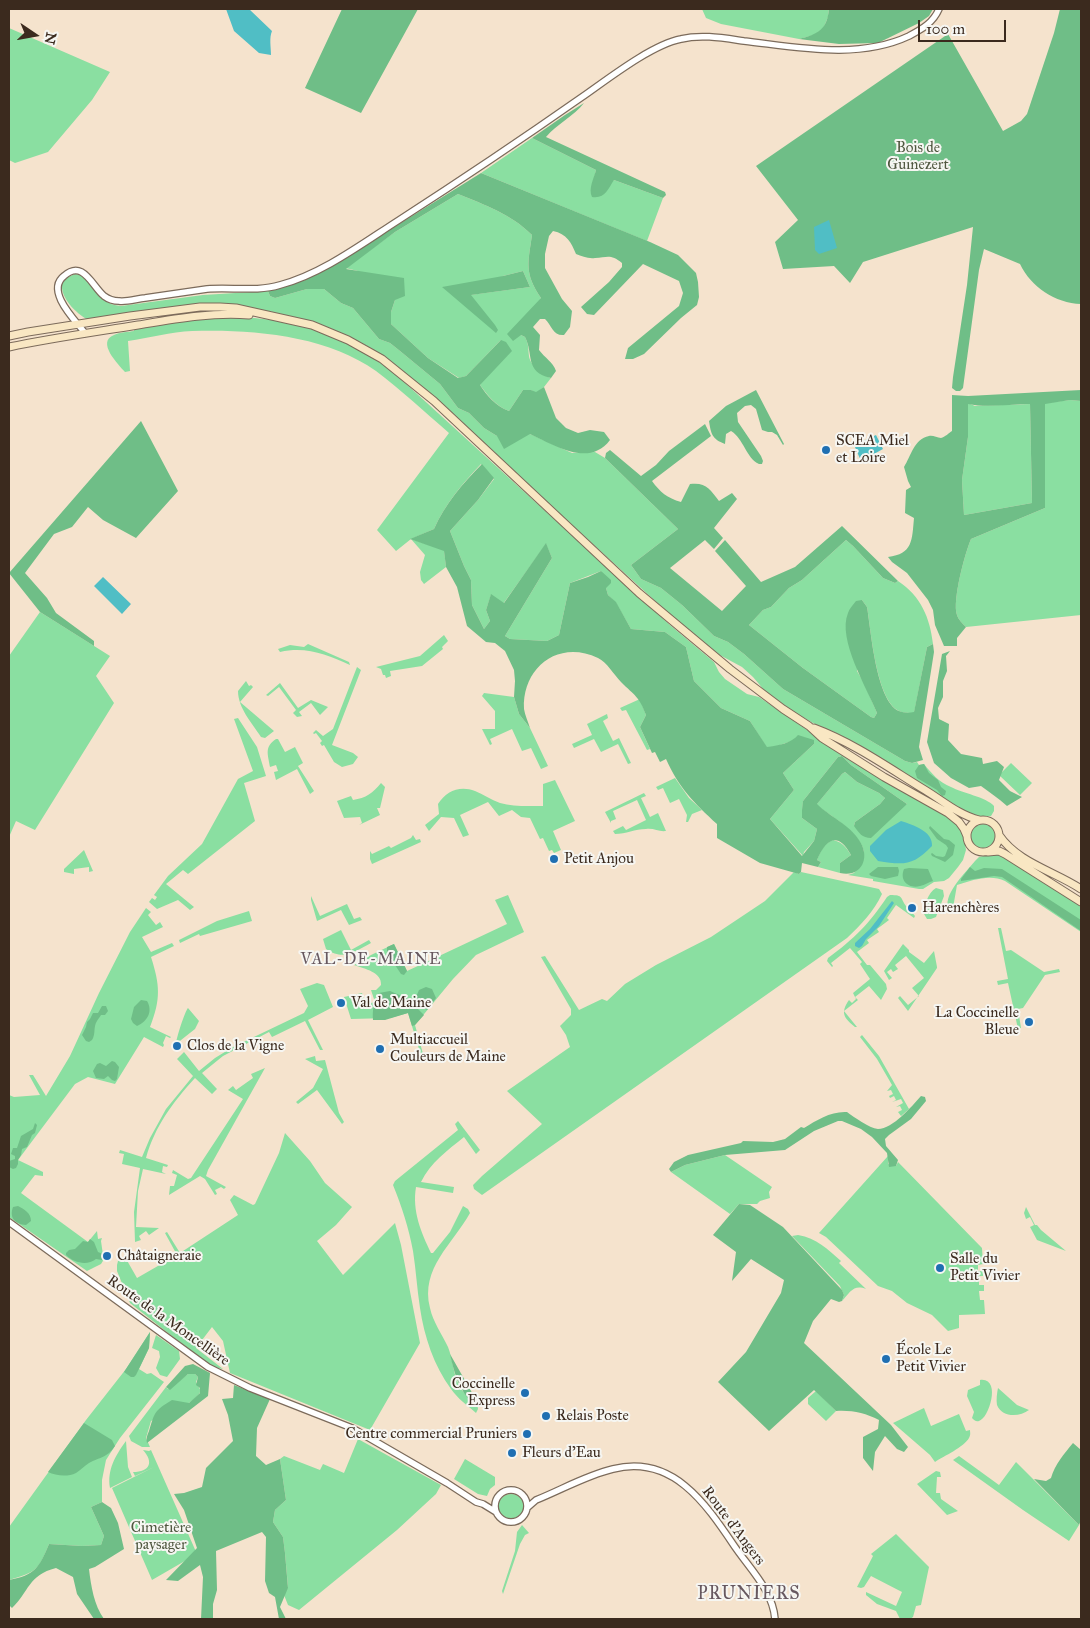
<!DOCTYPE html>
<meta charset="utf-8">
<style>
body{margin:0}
#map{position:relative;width:1090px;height:1628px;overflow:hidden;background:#f5e3cd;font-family:"IM FELL Great Primer",serif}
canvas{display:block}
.frame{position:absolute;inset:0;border:10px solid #3b2a1e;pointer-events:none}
.north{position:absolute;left:10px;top:10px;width:50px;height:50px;-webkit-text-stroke:4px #f6f6f2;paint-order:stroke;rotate:102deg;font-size:14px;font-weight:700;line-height:20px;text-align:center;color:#3b2a1e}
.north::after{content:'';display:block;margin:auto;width:18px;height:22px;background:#3b2a1e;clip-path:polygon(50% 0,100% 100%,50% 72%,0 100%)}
.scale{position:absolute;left:918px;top:20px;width:88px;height:22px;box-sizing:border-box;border:2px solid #3b2a1e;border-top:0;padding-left:6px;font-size:15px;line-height:18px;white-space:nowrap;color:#3b2a1e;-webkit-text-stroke:4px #f6f6f2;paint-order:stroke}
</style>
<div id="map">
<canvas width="1090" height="1628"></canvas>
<div class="frame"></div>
<div class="north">N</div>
<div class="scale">100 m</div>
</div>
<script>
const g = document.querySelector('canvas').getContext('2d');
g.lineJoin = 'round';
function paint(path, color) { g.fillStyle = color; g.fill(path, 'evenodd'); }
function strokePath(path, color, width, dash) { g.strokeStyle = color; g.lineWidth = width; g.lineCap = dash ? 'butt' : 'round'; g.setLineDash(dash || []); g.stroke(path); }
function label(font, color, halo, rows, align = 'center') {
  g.font = font + ' "IM FELL Great Primer",serif'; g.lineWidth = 4; g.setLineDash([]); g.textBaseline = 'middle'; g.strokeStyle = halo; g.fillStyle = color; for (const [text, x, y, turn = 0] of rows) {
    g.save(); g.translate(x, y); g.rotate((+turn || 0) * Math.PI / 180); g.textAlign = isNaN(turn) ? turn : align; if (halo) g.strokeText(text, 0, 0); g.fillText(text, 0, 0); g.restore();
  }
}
paint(new Path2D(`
 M702 9H829L828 17 823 29 814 35 799 39 721 24 706 18Z
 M9 28 110 72 92 100 48 152 15 163 9 160Z
 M532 138 596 170 591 193 614 180 663 198 647 241 481 173Z
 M458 194C485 205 511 214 532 235 528 263 524 273 541 298L521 335 525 337C529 345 528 348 529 356 530 365 543 376 551 378L544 387 536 393 531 390H523L509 411C496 406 488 396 480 385L501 340 466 376 459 378 428 358 391 324V312L395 300 358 271 345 268 395 232ZM523 271 530 287 470 295 503 276Z
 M75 274C97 277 93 304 121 306L203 295 268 291 270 296 275 298 307 289H324L341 303 353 308 379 339 390 343 400 351 440 384 458 408 469 413 484 428 497 436 530 434 572 453 595 452 605 458 678 529 631 565 641 579 661 588 682 605 714 636 728 642 744 654 783 689 905 761 912 763 917 762 919 765 924 764C932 774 939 782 951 787 962 793 986 797 994 806V811L991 816 976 817 970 816 853 743 836 733 813 723 794 712 764 690 753 677 742 667 716 653 688 631 435 400C415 382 395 363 372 349 330 323 283 312 234 306L88 320C76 313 60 298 62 283L68 277Z
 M230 316C252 318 274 319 295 324 331 333 363 350 392 371L670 625 714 662 719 672 725 679 747 694 759 697 816 736 954 819 963 832 966 850 963 860 958 867 949 878 944 881 934 882 923 889H919L873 881V879L848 875 854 873C857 869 861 865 863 860 872 840 830 815 816 805L842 774 845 772 857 782 879 793 885 798 880 804 855 822 854 826 907 804 851 765 842 756 838 757 803 801 802 818 817 829 814 841 804 852 803 856 770 819 794 790 783 773 814 744 804 737 777 746 767 748 750 721 721 708 694 681 686 647 665 632 631 629 616 603 608 595 601 571 570 583 559 635 547 641 510 639 505 636 552 558 546 544 503 604 491 595 486 610 490 621 484 629 472 605 471 580 464 566 450 531 478 500 494 479 481 464C463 483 445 504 434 529L411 539 444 550 446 567 424 584 421 580 420 572 425 555 411 539 396 551 377 530 449 433C425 412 401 390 376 371 326 335 251 329 192 331 171 332 149 338 128 341L130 371 125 372C118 364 96 342 114 335 120 332 128 332 134 331V327L201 318Z
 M1070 400 1081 401V615L966 627C963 624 958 619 957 615 952 601 965 553 971 539L1045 508V403Z
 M968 403 975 406 1030 404 1032 503 964 515 962 480 968 437Z
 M846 540 853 546 883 578 895 583 898 581C921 596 930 618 933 644L927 647 914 713C909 713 903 713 899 711 876 700 871 630 867 607L862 600 857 671 864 683 877 713 874 718 871 717 803 668 749 625 763 610 771 607 789 588 802 580Z
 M40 612 110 656 96 676 114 703 35 830 16 821 9 837V656Z
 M444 635 448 641 442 647 443 649 422 666 390 671 391 676 386 678 385 675H383L381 669 376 667 420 656Z
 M308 644 349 662 350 665C327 655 307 646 280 652L278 649 290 645 304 647Z
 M357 667 361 670 332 745 353 753 358 757 353 764 342 767 334 762 324 745 322 746 320 743 322 741 316 733 314 734 313 733 316 730 323 736 333 729Z
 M246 681 249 686 251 685 253 687 240 702 274 731 265 738 261 737C252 723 238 708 238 691Z
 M280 683 298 708 311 700 328 707 320 715 311 703 299 712 302 716 297 717 293 713 296 710 279 687 268 696 266 695Z
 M484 693 514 697 519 714 530 728 548 766 541 769 531 748 522 751 512 729 490 739 492 744 490 745 482 729H495V711L482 696Z
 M640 699 646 715 640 727 650 749 647 750 626 710 622 711 620 708Z
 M607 714 608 718 603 721 613 741 619 738 631 763 628 764 618 744 601 752 594 739 574 748 572 744 592 735 587 724Z
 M238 718 257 747 266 776 244 783 255 821 188 874 183 870 166 884 194 907 190 910 178 900 157 909 149 902 152 898 155 900 157 897 154 895 168 876 202 844 238 779 253 771 234 719Z
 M276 739H278L285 752 295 747 303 763 298 766 314 791 310 794 297 769 276 780 274 772 278 771 276 765 270 767C268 754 264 747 276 739Z
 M1011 763 1032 783 1020 795 999 775Z
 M675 778 689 798 702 810 692 814 688 822H686L687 815 679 799 670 803 663 788 658 790 656 787Z
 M555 780 575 821 553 831 561 850 554 853 552 850 549 851 543 838 540 839 530 818 521 817 512 810 499 816 488 802 460 815 469 835 463 837 454 818 441 817 429 831 425 825 439 814 438 804C446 791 460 785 475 791 483 794 491 800 500 803 513 807 529 806 543 806V784Z
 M381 783 385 787 380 808H377L380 815 359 825 362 823 360 817 344 818 337 801 351 796 353 800C366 798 373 793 381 783Z
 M644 793 646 796 641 798 650 817 658 813 666 831C659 832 654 828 646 829 635 829 626 834 615 834L613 831 623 826 626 830 646 820 637 800 613 811 616 819 611 821V823L605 812Z
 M971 836a12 12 0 1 1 24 0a12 12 0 1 1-24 0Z
 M413 835 416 840 420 839 421 842 372 864 370 859V851L372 854 389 846 391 848 411 838Z
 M833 840C842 842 846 847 851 855L840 863V873L818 867 821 862 817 860C820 852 824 843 833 840Z
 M84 850 93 871 89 872V867L74 869V874L64 872V869Z
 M992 854H1002L1081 904V932L1005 881C990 874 973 880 957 885L953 908 948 907C944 893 967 871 975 861L979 857Z
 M794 872 799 874 801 872 879 889 882 894C874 911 861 925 847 938L482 1195 474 1189 473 1185 482 1176 542 1124 507 1091 570 1047 566 1035 560 1026 571 1015V1009L541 957 545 956 579 1010 602 999 607 1001 625 984 656 965 711 937 765 901Z
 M936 888 943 890 944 896 936 917 931 919H927L924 914C924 906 928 892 936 888Z
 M508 895 524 932 476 955 453 979 415 1025 425 1061 423 1062 408 1013 390 1018 351 1019 344 997 362 993 366 1004 375 1002 371 990H376L381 985C382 972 365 969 354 965L371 955 394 944 407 971 420 965 507 924 495 900Z
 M890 895C904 895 900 898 906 906 909 909 912 912 915 916L914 918 896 905 887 918 889 920 877 929 879 932 867 940 869 943 857 952 867 965H870L886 984 887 989 881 1000 869 986 855 997 858 1000 844 1011 857 1027H855C844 1018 840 1013 849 1000L852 1003 856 999 853 993 870 979 860 964 862 962 850 948 831 963 833 966 832 967 827 961 828 958C854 939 869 924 887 897Z
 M311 896 320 916 347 904 354 919 360 917 362 920 349 925 341 910 317 921 311 900Z
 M146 908 151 912 148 915 156 925 160 922 163 927 142 937 151 952 172 943 174 946 151 957C160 985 161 999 150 1027L171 1037 170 1038 166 1036 163 1043 164 1045 163 1047 144 1037 115 1084 88 1077 75 1084 18 1160 43 1172V1176L35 1175 21 1193 88 1242 97 1231 98 1239 102 1238 101 1241 103 1255 106 1256 101 1264 87 1271 9 1217V1095L14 1097 40 1095 29 1075H33L46 1096 70 1056 99 993 130 932Z
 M249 911 252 921 200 936 199 934 180 943 179 940 217 921Z
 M998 928H1001L1006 951 1011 950 1044 972 1059 969 1060 972 1045 975 1023 1008 1018 1009 1021 1028 1018 1029 1008 983 998 985 997 981 1008 979Z
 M341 930 351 950 369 940 371 943C354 952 344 961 326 949L323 939Z
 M903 944 909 950V952L924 963 934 951 937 967V968L908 1011 898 998 900 996 908 1005 919 996 912 988 924 978 906 956 895 965 898 969 893 972 891 969 887 972 892 978 889 980 884 971Z
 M317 983 324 985 333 1007 308 1020 323 1050H320L305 1021 272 1037 269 1032 223 1056 202 1073 217 1089 212 1094 195 1078C173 1102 155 1126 146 1158L168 1165 167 1167 163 1166 162 1172 166 1174 143 1169 138 1191 136 1227 159 1228 149 1235 146 1231 139 1236 141 1240 135 1242 134 1212 140 1168 122 1164 124 1154 119 1153 120 1150 142 1157 150 1138 166 1109 193 1076 177 1059 184 1052 199 1071 215 1058 233 1047 304 1013 308 1006 300 989Z
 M188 1008 199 1021 195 1029 176 1044C176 1039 185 1011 188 1008Z
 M862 1035 879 1056 909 1109 901 1116 898 1112 902 1110 900 1106 896 1107 903 1103 901 1099 892 1102 896 1100 894 1096 890 1098 889 1096 893 1094 891 1090 887 1091 892 1085 877 1059 860 1037Z
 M315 1056 316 1061 325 1060 339 1113 344 1122 342 1124 317 1090 298 1104 296 1102 313 1088 323 1069 305 1059Z
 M265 1068 208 1170 206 1176 226 1187 224 1189 221 1187 215 1190 217 1194 215 1195 205 1179 200 1176 169 1195 170 1186H174L177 1175 172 1173 173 1170 188 1179 191 1178 243 1099 228 1090 233 1086 236 1090 253 1078 251 1074Z
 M458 1121 480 1150 476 1154 464 1137C448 1150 430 1163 421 1182L454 1187 453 1193 416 1187C412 1211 421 1232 431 1253H433L450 1232 463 1206 468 1209 470 1213C453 1244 420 1268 430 1308 433 1322 442 1334 448 1347 453 1359 453 1375 460 1387 463 1393 471 1399 476 1404L477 1403 478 1409 476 1413C467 1405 458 1399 451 1389 434 1366 424 1336 420 1308 417 1289 416 1270 413 1251 409 1229 402 1207 393 1185L395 1181 458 1130 455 1124Z
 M285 1133 310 1161 325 1183 352 1207 336 1225 317 1241 343 1275 395 1223 401 1245 420 1343 370 1430 230 1373 223 1341 212 1327 196 1348 223 1369 214 1367 192 1352 130 1303 117 1271V1265L118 1261 125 1257 137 1278 177 1255 165 1233 167 1232 180 1253 238 1215 230 1200 234 1195 253 1205 255 1204 279 1153Z
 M725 1155 772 1187 769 1192 770 1198 760 1201 757 1204H739L730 1214 671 1172 685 1165Z
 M888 1156V1164L896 1166 898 1162 982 1248 983 1264 978 1265V1271H983V1276H979V1285H984V1291H979L980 1300H984L985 1314 959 1315V1328L948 1331 932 1315 907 1303 892 1291 878 1286 826 1237 819 1233Z
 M1026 1207 1035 1225H1037L1041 1230 1066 1251 1037 1240 1030 1227 1034 1225 1030 1217 1026 1219 1024 1213Z
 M798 1235C817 1238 827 1249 841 1261L839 1263 866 1289C854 1284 850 1292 842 1301L844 1295 840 1286 792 1236Z
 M150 1332 149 1348 139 1369 147 1374 151 1373 164 1382 120 1438 106 1460 102 1480V1502L91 1507 104 1536 101 1545 82 1546 49 1544C38 1571 36 1572 9 1580V1527L86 1420 126 1369Z
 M156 1335 179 1351 180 1359 167 1377 160 1375 156 1368 160 1357 159 1351 152 1348Z
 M188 1374H195L198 1377 196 1382 201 1391C191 1407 168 1413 151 1421L146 1438 150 1447H142L131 1441 129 1436 166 1387 168 1389Z
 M980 1380C1002 1377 989 1419 979 1421 976 1422 974 1420 972 1418L974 1412 967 1396 968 1390 980 1385Z
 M998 1388 1017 1405 1029 1410C1020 1417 1002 1418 997 1405 996 1400 997 1393 998 1388Z
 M816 1391 836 1411 826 1421 808 1404V1398Z
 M924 1408 931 1426 959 1414 966 1431 970 1430C970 1433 971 1434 969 1438 964 1447 944 1456 935 1462L930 1455 893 1423Z
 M358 1439 441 1485 436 1494 397 1530 299 1610 288 1605 284 1595 288 1587 285 1553 283 1537 273 1522 275 1510 286 1500 280 1459 284 1456 320 1470 323 1464 344 1473Z
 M126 1441 128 1467 132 1477 110 1488C107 1470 115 1456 126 1441Z
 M143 1450 149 1451 151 1450 197 1554 152 1580 112 1488 154 1467 135 1476 133 1472C150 1472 154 1462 143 1450Z
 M959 1456 999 1485 1016 1462 1079 1525 1069 1541 1023 1510 953 1460Z
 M465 1459 495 1477V1485L490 1489 487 1496 478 1494 454 1479Z
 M936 1471 940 1472 941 1477H937L936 1493H940L941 1499 958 1511 947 1515 917 1484Z
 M498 1507a13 13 0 1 1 26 0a13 13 0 1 1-26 0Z
 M522 1525 529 1533 525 1535 520 1544 503 1594 502 1591 515 1551 517 1532Z
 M896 1534 929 1567 921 1605 916 1606 913 1617 910 1619H900L896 1611 877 1604 866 1595V1592L896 1606 902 1592 871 1576 864 1587 861 1588 857 1587 873 1556 871 1554Z`), '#8adfa1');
paint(new Path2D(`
 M342 9H418L361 113 305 88Z
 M829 9H933L929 16 919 23 878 43 839 44 799 39C818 34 827 30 829 9Z
 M1060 9H1081V304C1055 303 1031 287 1020 264L984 249 979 270 963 388 960 391H956L952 388 953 377 967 285 973 227 863 262 850 283 834 266 783 269 775 242 798 220 756 166 948 34 1003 131 1021 121 1027 114 1054 33Z
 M584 103C574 116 557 124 546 137L665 192 666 195 663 198 614 180C608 189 605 199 592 197 588 189 594 178 596 170L532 138 565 115Z
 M481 173 650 242 678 255 696 273 698 282 699 297 697 305 681 318 644 354 633 359H625L628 348 679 306 683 293 679 281 643 264 594 315 587 314 581 307 609 282 622 267V263C611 254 608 257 595 258 588 259 582 256 576 254 571 242 567 234 553 231L549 236 545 254V268L562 299 572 311 570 327 564 335C553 336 552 326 545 319H540L533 327 540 335 539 350C545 358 553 362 556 371L551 378C524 372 534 354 525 337L521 335 513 341 507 334 541 298C524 273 528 263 532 235 511 214 485 205 458 194L395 232 346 269 404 278 405 296 395 300 391 312V324L428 358 458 378 466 376 501 340 506 342 512 351 480 385C487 396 496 406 509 411L523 390H531L536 392 544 387 556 418 566 428 578 433 590 430 604 432 610 440C589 468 554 445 530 434L504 449 497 436 484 428 469 413 458 408 440 384 400 351 390 343 379 339 353 308 341 303 324 289H307L275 298 270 296 268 291 305 280 327 269Z
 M523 271 530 287 471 295 495 325 498 330 496 333 442 287 503 276Z
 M756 390 784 444 783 445 777 435 772 432H768L762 430 756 409 751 405 745 406 737 413 738 422 761 456 763 461 762 464H759C746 458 744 439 731 431L726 434 725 444C712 439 711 434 709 421L726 406Z
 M1081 390V401L1070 400 1045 404V508L971 539C965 553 952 601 957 615 958 619 963 624 966 627L957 638V646H944L935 625 933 610 928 600 907 573 892 562 888 557C913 554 912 540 914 518L905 513 906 490 911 487 908 481 904 467C911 456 914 439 929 436 933 435 937 438 941 438 945 437 949 433 952 431V395L968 396ZM968 404C987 408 1010 404 1030 404L1032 503 964 515 962 480 968 437Z
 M141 421 178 491 136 538 103 520 88 507 72 527 54 534 25 573 47 598 56 613 94 641V646L40 612 9 573Z
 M705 424 711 436 652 481C660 492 667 498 681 502L690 484C706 482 710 489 719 501L732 493 737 499 714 528 723 538 714 549 705 540 670 568 722 611 746 586 715 551 725 540 761 582 795 567 842 526 898 581 895 583 883 578 853 546 846 540 802 580 789 588 771 607 763 610 749 625 803 668 871 717 874 718 877 713C867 688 837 639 848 613 849 609 853 605 856 601L862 600 867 607C871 630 876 701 899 711 904 713 909 713 914 712L927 647 933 644 934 652 919 747 923 760 912 763 905 761 783 689 744 654 728 642 714 636 682 605 661 588 641 579 631 565 678 529 605 458 606 453 610 450 641 476 656 465 669 451Z
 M482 464 494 478 478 500 450 531 464 566 471 580 472 605 484 629 490 621 486 610 491 594 504 603 546 543 552 558 505 636 510 639 547 641 559 635 570 583 588 577 601 571 611 580V583L606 588 608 595 616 602 631 629 665 632 686 647 694 681 721 708 750 721 767 747C777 746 792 743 798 735L814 740V744L783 773 794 790 770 819 802 856 814 841 817 829 802 818V810L803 801 838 757 842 756 851 765 907 804 871 838C862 838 859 833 854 826L855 822 880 804 885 798 879 793 857 782 845 772 842 774 817 804C829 816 850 825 859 840 871 857 862 878 840 873V863L851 855C838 831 826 839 817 860L821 862 818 867 802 863 801 872 799 874 760 863 717 838V824C694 803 679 788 666 759L660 762 655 752 652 753 640 727 646 715C639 696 635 696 621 682 614 675 607 662 598 658 558 639 522 668 524 709 525 715 528 722 530 728L519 714 514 697 515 681 514 670 505 651 495 643 486 642 467 626 457 587 446 567 444 551 410 539 434 529C445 504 463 483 482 464Z
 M950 651 946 656 947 671 943 681V697L938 708 939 719 949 724 948 740 961 754 982 758 983 764 997 761 1004 767 999 780 1010 791 1022 797 1007 806C998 798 989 792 981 786L969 788 951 778 934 763 927 742 942 654Z
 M924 764 929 773 938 780 941 787 946 791 945 795 942 796 937 790 917 778 915 771 919 765Z
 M930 826 944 839 949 840 955 845 953 855 945 862 932 856 931 854 932 853 936 856 943 857 945 856 948 848 946 845 937 839 929 828Z
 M878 867H898L899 871 898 876 885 879 871 876 869 874Z
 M970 867 975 871 984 868 1002 869 1081 920V931L1002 877 994 876 961 881V879Z
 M909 868 928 869 933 881C929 882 925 885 920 886 909 889 899 881 904 869Z
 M394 944 407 971 404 975 401 974 387 953V947Z
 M426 987 432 989 436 998 427 1010C421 1008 416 1003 416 997L419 990Z
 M390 991 411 1000 414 1005 424 1015 415 1025 412 1026 408 1013 385 1020H373C372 1011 374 1000 379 993Z
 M141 1000 147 1001C153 1011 148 1021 137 1026L133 1023 131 1019 134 1007Z
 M102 1006H106L108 1011 105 1015H101C100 1017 98 1019 97 1021 93 1027 96 1034 92 1040L89 1042 86 1041 82 1035 86 1027 87 1022 90 1019 93 1013H98Z
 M112 1061 115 1062 119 1067 117 1079 115 1081 112 1080 108 1076 104 1079 96 1078 93 1071 97 1064 100 1063 106 1066Z
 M921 1096 925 1097 926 1101 911 1119 889 1135 885 1139 886 1146 898 1160 896 1166 889 1167 887 1153 872 1137 861 1129 842 1121H838L814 1131 785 1150 725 1155 685 1165 671 1172 669 1169 674 1162 688 1155 741 1143 743 1141 773 1142 785 1139 801 1127 804 1128C817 1120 831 1111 847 1112 854 1117 869 1128 878 1129 893 1129 912 1106 921 1096Z
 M35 1123 37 1125 35 1133 32 1135 27 1147 22 1149 21 1155 18 1160V1164L16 1168 13 1169 9 1167V1161L15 1159V1156L11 1154 13 1148H17L21 1136 33 1129Z
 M739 1204 750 1205 783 1227 842 1290 844 1295 842 1301 839 1302 831 1299 813 1321 804 1343 891 1425 908 1447 904 1452 897 1449 885 1436 875 1452 873 1471 863 1458V1437L878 1429 879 1420C865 1413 852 1410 836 1411L814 1390 769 1431 718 1382 746 1352 781 1293 784 1280 751 1259 732 1281 736 1252 713 1235Z
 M18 1206C24 1209 31 1213 31 1221L26 1225C15 1224 9 1218 13 1207Z
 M90 1239 94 1242 98 1252 103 1254 104 1257 102 1260 96 1259C87 1266 74 1263 66 1255V1253L69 1250 75 1249 83 1241 88 1242Z
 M150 1332 149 1348 136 1375 134 1377H131L124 1372Z
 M450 1354 475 1398 477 1403 476 1404H473C459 1390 454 1373 450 1354Z
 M193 1364 210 1373 208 1396 147 1443C146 1438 147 1436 149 1431 155 1412 154 1411 172 1400L189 1403 200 1393V1388L196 1385 198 1377 195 1374H188L170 1390 166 1387 185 1366Z
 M234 1385 270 1399 257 1428 256 1456 266 1465 280 1459 286 1500 275 1510 273 1522 283 1537 285 1553 288 1588 280 1607 286 1619H279L275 1597 269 1593 265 1581 266 1537 262 1532 216 1551 217 1590 213 1604V1619H201L203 1577 200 1565 178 1581 166 1580 197 1548 184 1510 174 1494 184 1493 202 1487 206 1468 233 1441 228 1415 222 1399 233 1398Z
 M84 1423 112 1440 115 1446C107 1458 100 1457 89 1463 84 1466 81 1470 76 1473 68 1477 56 1476 48 1472Z
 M1073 1443 1081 1450V1520L1079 1525 1034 1479 1046 1481 1051 1478C1055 1464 1064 1454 1073 1443Z
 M102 1502 111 1508 118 1523 124 1549 95 1567 89 1569C91 1586 94 1605 104 1619H94L77 1594 73 1577 56 1568C28 1575 29 1592 12 1608L9 1605V1580C35 1575 39 1568 49 1544L82 1546 101 1545 104 1536 91 1507Z`), '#6fbe87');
paint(new Path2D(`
 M226 9H249L272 31C269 38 271 47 271 55L259 53 234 31Z
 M829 220 837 248 819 254 815 250 814 227Z
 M876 435 883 449 861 461 855 447 859 445V443Z
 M103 577 131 604 122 614 94 586Z
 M901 821C913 825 933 831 932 846 913 866 904 865 878 861L870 851V846L886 830Z
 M892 901 894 903 879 926 866 939 862 946 859 948 855 946V943L870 929Z`), '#50bec5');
const tertiary = new Path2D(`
 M85 333C75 320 45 291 64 276 83 259 92 286 104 296 108 299 113 301 119 301 127 302 136 299 145 298 165 295 186 292 207 289 231 287 257 292 280 285 322 274 363 243 399 220 461 180 522 139 582 97 608 79 651 45 681 39 701 34 723 38 744 41 797 47 858 60 909 36 922 29 933 23 939 9
 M9 1222 208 1367 250 1388 352 1428 447 1483 476 1502 483 1504 496 1512
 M495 1506a16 16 0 1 1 32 0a16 16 0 1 1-32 0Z
 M528 1507 536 1500C561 1490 587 1475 613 1469 673 1454 706 1504 735 1547 750 1569 773 1591 775 1619`);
const secondary = new Path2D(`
 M9 336 28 332 130 316 200 307H220L236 308 312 325 348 340 382 359 434 401 639 593 730 669 783 709 809 726 822 738 884 777 948 813 959 822 964 829 967 836
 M9 347C52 338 95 332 138 325 174 319 212 312 249 315
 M814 728C854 743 889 768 925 790 943 801 959 815 979 820
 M967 836a16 16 0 1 1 32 0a16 16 0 1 1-32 0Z
 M999 835C1018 863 1054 871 1081 889
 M988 852 999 851 1005 854 1081 902`);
strokePath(tertiary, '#7c6b5b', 8);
strokePath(secondary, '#7c6b5b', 9);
strokePath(tertiary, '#fff', 5.5);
strokePath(secondary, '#f9e7c3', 7);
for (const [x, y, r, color] of [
 [826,450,5,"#1f6fb2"],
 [554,859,5,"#1f6fb2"],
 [912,908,5,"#1f6fb2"],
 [341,1003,5,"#1f6fb2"],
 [1029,1022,5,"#1f6fb2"],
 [177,1046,5,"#1f6fb2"],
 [380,1049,5,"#1f6fb2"],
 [107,1256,5,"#1f6fb2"],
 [940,1268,5,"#1f6fb2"],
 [886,1359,5,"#1f6fb2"],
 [525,1393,5,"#1f6fb2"],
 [546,1416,5,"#1f6fb2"],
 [527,1434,5,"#1f6fb2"],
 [512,1453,5,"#1f6fb2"]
]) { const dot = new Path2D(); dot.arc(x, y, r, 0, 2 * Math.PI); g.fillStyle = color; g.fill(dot); strokePath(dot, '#f6f6f2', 2); }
label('15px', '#4f573f', '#f6f6f2', [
 ["Bois de",918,148],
 ["Guinezert",918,165],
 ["Cimetière",161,1528],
 ["paysager",161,1545]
]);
label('15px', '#3b2a1e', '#f6f6f2', [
 ["SCEA Miel",836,441],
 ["et Loire",836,458],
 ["Petit Anjou",564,859],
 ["Harenchères",922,908],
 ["Val de Maine",351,1003],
 ["La Coccinelle",1019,1013,"right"],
 ["Bleue",1019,1030,"right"],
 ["Multiaccueil",390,1040],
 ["Couleurs de Maine",390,1057],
 ["Clos de la Vigne",187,1046],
 ["Châtaigneraie",117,1256],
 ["Salle du",950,1259],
 ["Petit Vivier",950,1276],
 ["École Le",896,1350],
 ["Petit Vivier",896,1367],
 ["Coccinelle",515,1384,"right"],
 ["Express",515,1401,"right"],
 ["Relais Poste",556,1416],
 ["Centre commercial Pruniers",517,1434,"right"],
 ["Fleurs d'Eau",522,1453]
], 'left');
label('15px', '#3b2a1e', '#f6f6f2', [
 ["Route de la Moncellière",168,1321,35],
 ["Route d'Angers",733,1526,53]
]);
g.letterSpacing = '1px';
label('16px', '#67585f', '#f6f6f2', [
 ["VAL-DE-MAINE",371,960]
]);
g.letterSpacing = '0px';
g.letterSpacing = '1px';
label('18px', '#67585f', '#f6f6f2', [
 ["PRUNIERS",749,1595]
]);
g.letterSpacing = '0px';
</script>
